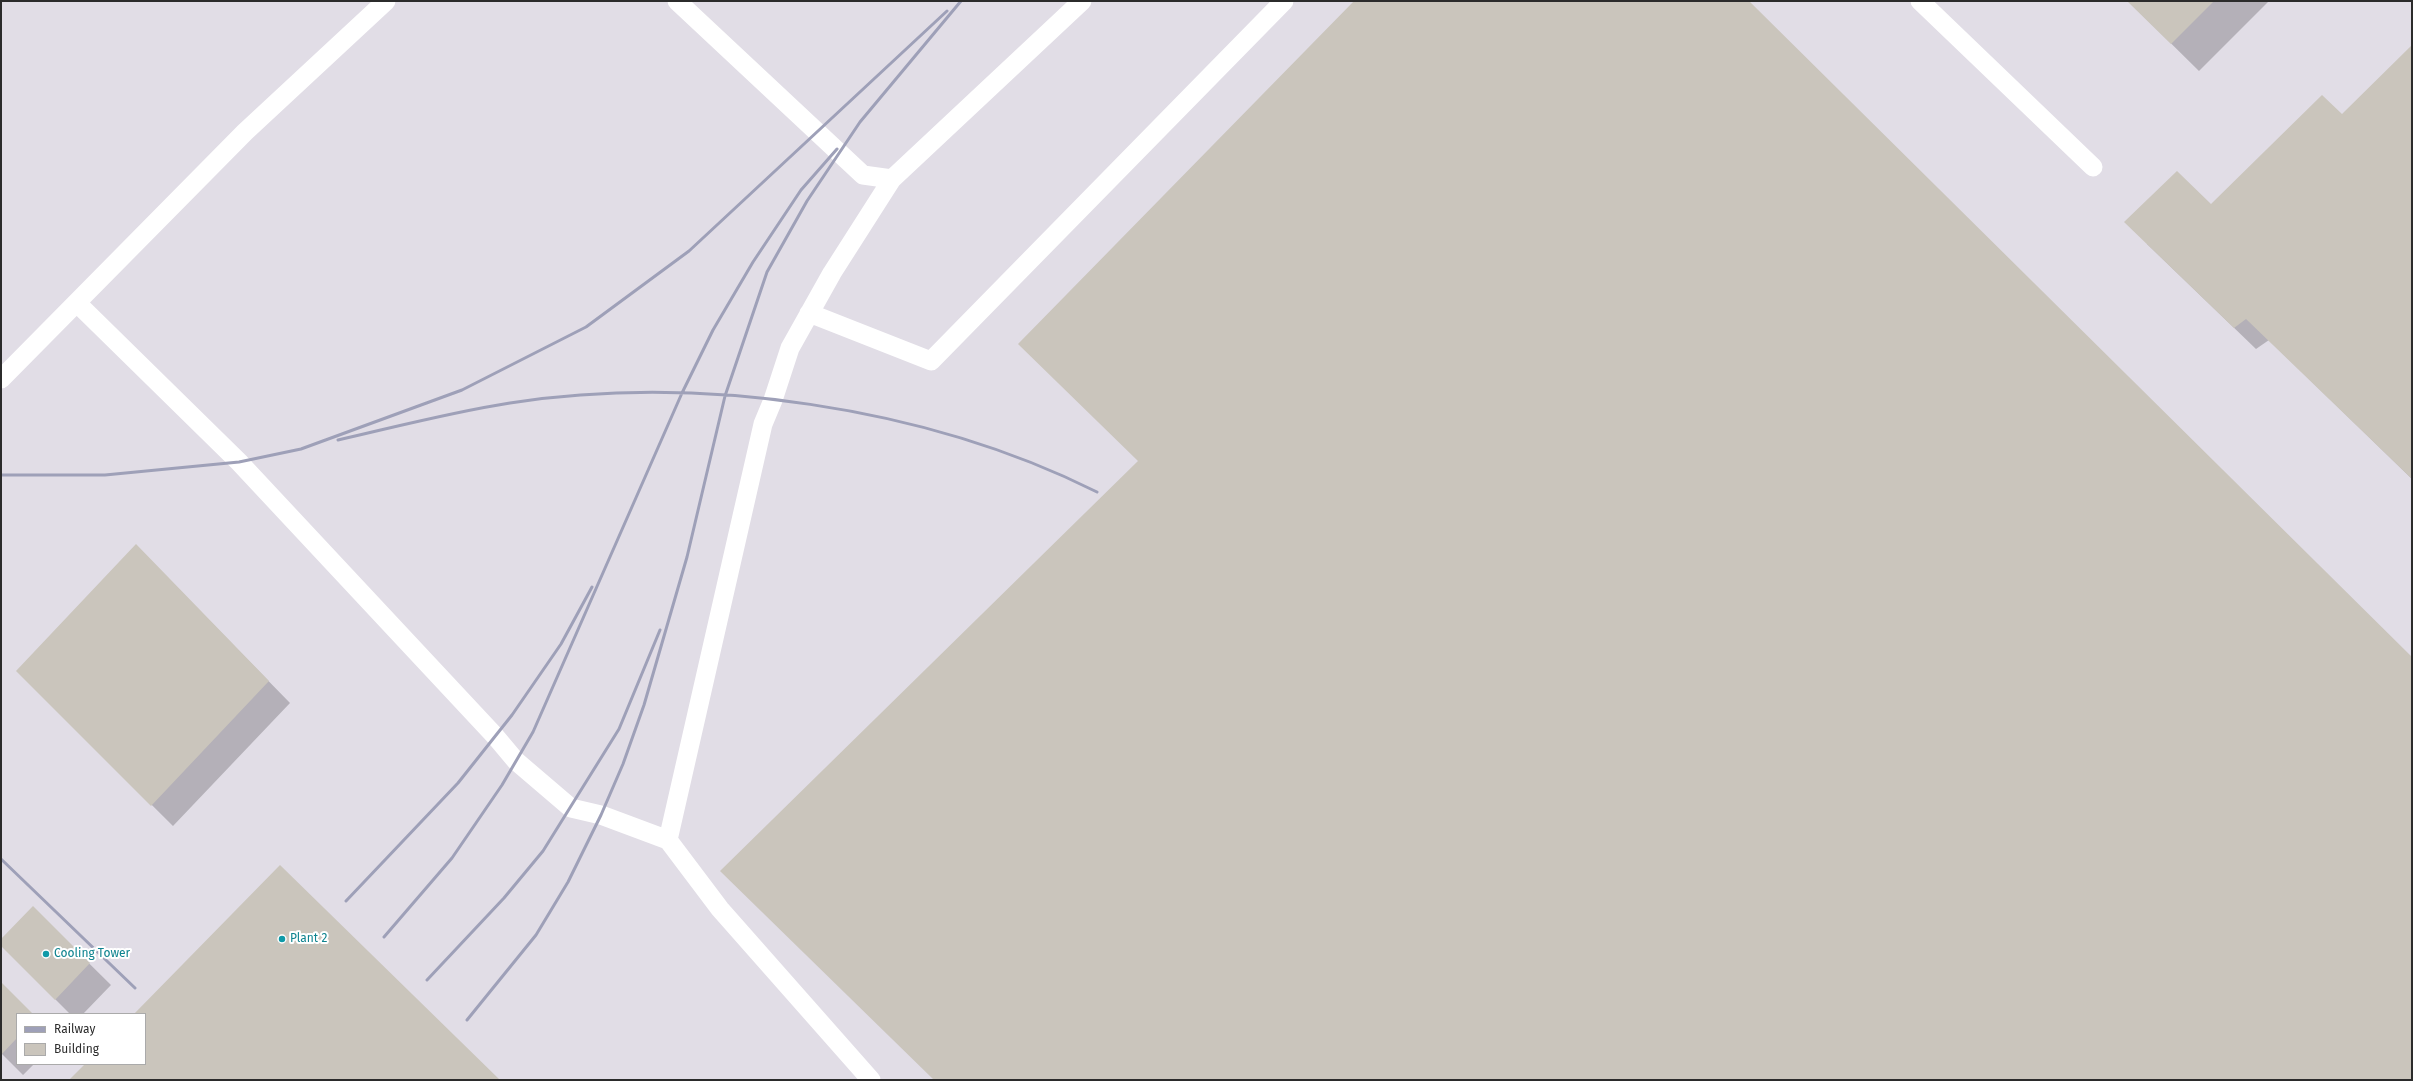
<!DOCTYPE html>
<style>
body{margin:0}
#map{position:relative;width:2413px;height:1081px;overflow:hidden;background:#efe8dc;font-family:"Fira Sans",sans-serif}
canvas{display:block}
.frame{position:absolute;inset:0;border:2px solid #2b2b2b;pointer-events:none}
.legend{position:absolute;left:16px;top:1013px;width:130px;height:52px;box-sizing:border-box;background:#fff;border:1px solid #aaa;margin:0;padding:5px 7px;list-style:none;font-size:12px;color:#2b2b2b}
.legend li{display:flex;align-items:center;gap:8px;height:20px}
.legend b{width:20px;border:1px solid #aaa}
</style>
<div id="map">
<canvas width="2413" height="1081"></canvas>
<div class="frame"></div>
<ul class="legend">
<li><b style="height:5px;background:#9ea0b8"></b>Railway</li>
<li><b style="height:11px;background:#cac5bc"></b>Building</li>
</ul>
</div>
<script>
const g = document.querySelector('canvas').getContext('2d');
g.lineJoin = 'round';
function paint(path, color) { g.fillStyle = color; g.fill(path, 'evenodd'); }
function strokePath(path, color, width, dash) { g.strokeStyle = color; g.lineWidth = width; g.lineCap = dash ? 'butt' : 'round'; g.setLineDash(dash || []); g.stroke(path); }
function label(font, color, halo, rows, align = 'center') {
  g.font = font + ' "Fira Sans",sans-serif'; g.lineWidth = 4; g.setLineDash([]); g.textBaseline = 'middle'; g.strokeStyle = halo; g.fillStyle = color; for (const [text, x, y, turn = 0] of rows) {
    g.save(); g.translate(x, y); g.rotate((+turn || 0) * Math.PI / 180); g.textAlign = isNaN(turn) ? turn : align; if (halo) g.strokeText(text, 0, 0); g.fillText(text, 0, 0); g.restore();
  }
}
paint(new Path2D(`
 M1 1H2412V1080H1ZM17 1014H145V1064H17Z`), '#e1dde6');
paint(new Path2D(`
 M2128 1H2269L2199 71Z
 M2412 47V479L2269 340 2256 349 2147 244 2211 206 2342 115Z
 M157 567 290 703 173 826 17 671Z
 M33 908 111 985 83 1014H70L1 945V940Z
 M1 984 32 1014H17V1064H34L23 1075 1 1053Z`), '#0003');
paint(new Path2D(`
 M1354 1H1749L2412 657V1080H934L720 871 1138 461 1018 344Z
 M2127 1H2214L2171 44Z
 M2412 45V479L2246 319 2234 328 2124 222 2177 171 2211 204 2322 95 2342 114Z
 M136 544 269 681 151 806 16 671Z
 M280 865 500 1080H69L85 1064H145V1014H134Z
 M33 906 90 963 55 1000 1 946V939Z
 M1 982 33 1014H17V1038L1 1055Z`), '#cac5bc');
strokePath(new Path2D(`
 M677 1 863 175 892 179 1082 1
 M1920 1 2093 167
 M77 303 239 462 495 736 516 761 571 808 601 815 668 840
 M809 313 931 361 1284 1
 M1 379 245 132 386 1
 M871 1080 720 909 668 840 763 424 773 400 790 348 832 273 892 179`), '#fff', 19);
strokePath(new Path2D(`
 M338 440C395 427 452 412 510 403 700 374 925 406 1097 492
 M1 475H105L239 462 301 449 462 390 586 327 689 251 947 11
 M1 859 135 988
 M346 901 458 783 512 715 561 644 592 587
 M384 937 452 858 502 785 533 732 682 393 713 330 753 262 801 190 837 149
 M427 980 504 898 543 851 619 729 660 630
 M467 1020 536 935 568 882 601 815 623 764 644 705 687 557 725 396 767 272 807 201 860 122 961 1`), '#9ea0b8', 3);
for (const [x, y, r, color] of [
 [282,939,4,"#0f9aa8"],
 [46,954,4,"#0f9aa8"]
]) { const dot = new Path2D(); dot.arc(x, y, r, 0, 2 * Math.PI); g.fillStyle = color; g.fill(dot); strokePath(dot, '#fff', 1.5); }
label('12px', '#0d838f', '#fff', [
 ["Plant 2",290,939],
 ["Cooling Tower",54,954]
], 'left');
</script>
